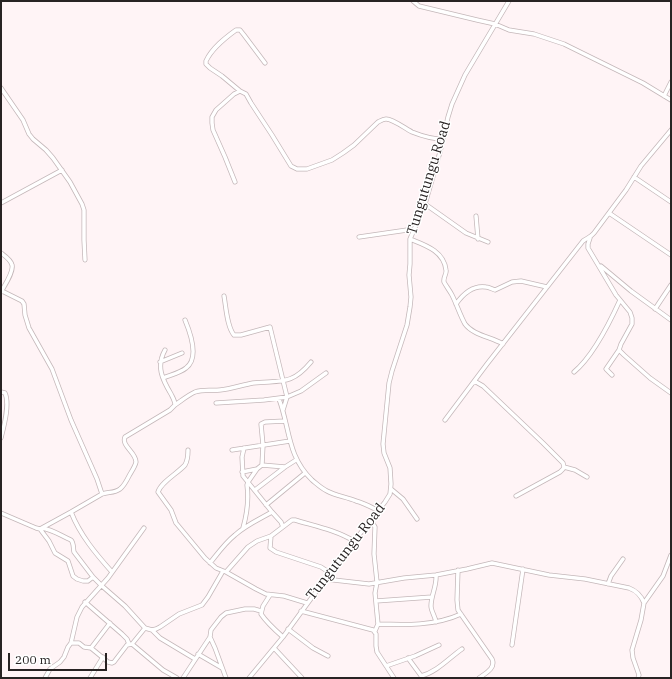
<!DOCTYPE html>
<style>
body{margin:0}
#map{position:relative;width:672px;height:679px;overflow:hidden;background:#fff4f6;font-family:"IBM Plex Serif",serif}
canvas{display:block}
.frame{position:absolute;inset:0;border:2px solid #282323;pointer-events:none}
.scale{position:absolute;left:8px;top:653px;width:99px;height:18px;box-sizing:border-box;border:2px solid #282323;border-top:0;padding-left:5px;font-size:12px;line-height:14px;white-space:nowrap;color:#282323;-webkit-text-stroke:3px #fff;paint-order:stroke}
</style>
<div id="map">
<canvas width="672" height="679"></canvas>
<div class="frame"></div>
<div class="scale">200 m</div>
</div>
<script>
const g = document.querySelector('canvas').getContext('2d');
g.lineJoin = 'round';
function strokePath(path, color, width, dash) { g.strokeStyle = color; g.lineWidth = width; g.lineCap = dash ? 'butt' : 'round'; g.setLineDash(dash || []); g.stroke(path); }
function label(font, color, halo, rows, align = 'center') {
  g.font = font + ' "IBM Plex Serif",serif'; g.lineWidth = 3; g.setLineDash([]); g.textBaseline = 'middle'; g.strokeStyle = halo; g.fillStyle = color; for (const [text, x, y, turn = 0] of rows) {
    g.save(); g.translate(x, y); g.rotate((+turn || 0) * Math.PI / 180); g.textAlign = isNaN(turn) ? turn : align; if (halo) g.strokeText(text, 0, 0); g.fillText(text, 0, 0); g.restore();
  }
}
const minor = new Path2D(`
 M413 1 419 6 477 20 495 24 509 30 534 34 564 44 643 83 671 100
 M1 88 23 120 29 134 33 139 46 150 53 158 70 182 82 204 84 210V240L85 260
 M240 91 222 76 210 68 206 64V61C212 48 225 38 236 30H240L244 35 265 63
 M664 96 671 82
 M634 177 671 202
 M235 182 225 157 213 130 212 123V117L216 110 234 94 240 91 246 94 251 103 272 135 291 166 297 169H307L332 160 343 153 354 145 378 122C380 121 383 119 386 119 393 119 406 129 412 132 422 136 432 139 443 139
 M1 203 62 170
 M425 204 466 233 488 242
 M609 213 671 255
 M476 216 478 239
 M359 237 414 229
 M590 238 588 244V248L616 295 630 312 632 318V324L621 344 619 350 624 355 650 378 671 393
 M410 239C425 245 444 251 446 270 447 274 443 277 444 282 446 286 450 291 452 295 457 305 460 315 465 324 473 335 491 337 503 344
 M1 253C5 256 11 260 12 265 14 272 4 286 1 292
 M601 266 631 291 671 320
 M2 291 22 301 24 304 25 315 29 328 52 369 71 420 97 479 102 494
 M224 296C226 307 227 327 234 335H241L270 327 287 397 283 410
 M456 304C463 294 473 285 486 287 489 287 492 289 495 290L512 282 521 281 547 287
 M655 309 671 285
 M160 362 182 353
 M574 372C592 357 610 322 620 300
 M612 375 606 369 619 350
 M163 378C170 375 180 373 186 368 200 358 190 332 185 320
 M473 383 476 382 483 386 543 443 563 463 564 467 563 469 560 472 516 496
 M1 392 5 393C10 404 4 426 1 438
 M279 399C290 428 287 456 312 480 317 484 321 488 327 491 336 496 347 497 356 501 364 503 371 507 379 511
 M216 403 264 400 287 397 301 391 326 373
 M175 405C181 401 188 395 195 392 203 389 212 391 220 390 231 389 242 385 253 383 281 380 291 386 311 362
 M445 420 487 364 583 241C587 238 591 237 594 233L626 190 641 166 671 130
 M188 450C188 456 188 460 185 465 178 473 161 482 158 492L171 510 176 523 205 558 216 568 226 572 256 589 266 594 284 596 307 603
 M232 450 290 441
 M262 465 285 467
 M564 467 575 470 587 477
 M242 472 257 469 262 465 263 445 261 424 265 422 285 421
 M391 489 403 499 417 519
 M255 490 285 467 296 460
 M266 505 305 473
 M71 512C80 535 96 554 112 572
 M272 512 281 522 283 527
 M1 513 36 528 40 529 71 512 102 494C108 492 115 493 120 489 124 486 127 480 129 476 131 472 135 467 136 462 136 452 121 446 125 437L170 410 175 405C175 401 173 398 171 394 162 379 156 366 165 350
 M371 520 375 527 374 554 377 582 375 593 378 624 375 631
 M42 528C54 530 61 536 71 540 74 543 73 548 74 552L93 577 102 586 125 606 145 628 132 644 127 645 114 662 112 663 108 662 91 648 84 647 79 643H71L68 647 64 657 60 662 50 669 45 678
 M243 528C247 514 249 500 247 485L248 482 257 469
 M40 529 49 541 55 553 68 561 73 576 77 579 83 581H88L93 577
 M271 536 270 548 276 552 321 567 330 573
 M210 563C218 553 225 543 235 535 246 525 260 519 272 512L243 476 242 457 244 448
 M458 570 457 600 458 610 492 659C496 668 486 673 479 678
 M226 572 248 547 257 541 271 536 292 520H295C315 526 336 530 354 541
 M436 575C437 586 431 595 431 606 431 611 435 616 436 622
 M325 579 369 584 404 578 436 575 467 569 492 563 549 575 585 579 629 588C637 591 641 595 644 603
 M608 584 611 576 623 559
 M270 595 263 606 261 614C267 623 275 630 283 637
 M376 601 432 597
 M85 602 122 634 127 639 129 644
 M301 611 373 630 376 634V646L377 652 394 678
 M378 624C405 625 435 626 461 614
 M145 628 152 630 160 638 195 659
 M288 629 313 648 328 656
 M152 630 156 629 160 627 179 614 202 605 208 597 223 571
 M71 643 77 617 82 607 108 578 144 528
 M132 644 163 670 177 678
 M512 645 523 569
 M91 648 110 623
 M274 648 302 678
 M198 654 222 668
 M408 658 422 677
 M386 666 415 656 439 645
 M421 676C437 672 449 658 462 649
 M90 678 103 657
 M183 678 210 637
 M226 678 215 648 210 637 211 630 221 617 226 613 245 609H254L261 611
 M249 678 283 637 337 563 385 502 390 494 391 484 390 468 384 453 383 444 389 383 392 371 407 325 410 307 411 297 409 275 410 264V239L425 204 440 152 448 117 452 104 465 75 509 1
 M638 678 639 675 633 658 632 650 641 620 644 603 663 576 671 555`);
strokePath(minor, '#c4b7b9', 5);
strokePath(minor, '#fff', 3.5);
label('14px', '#282323', '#fff', [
 ["Tungutungu Road",429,178,-73],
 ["Tungutungu Road",346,552,-52]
]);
</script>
